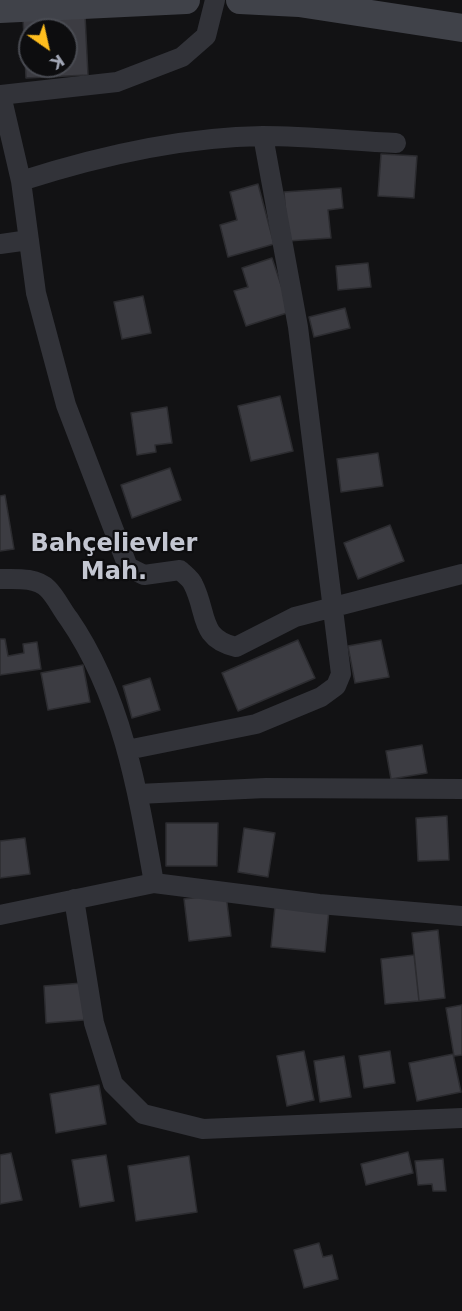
<!DOCTYPE html>
<meta charset="utf-8">
<style>
body{margin:0}
#map{position:relative;width:462px;height:1311px;overflow:hidden;background:#121214;font-family:"DejaVu Sans",sans-serif}
canvas{display:block}
.north{position:absolute;left:18px;top:18px;width:60px;height:60px;box-sizing:border-box;background:#0d0d0f;border:2px solid #494b52;border-radius:50%;rotate:146deg;font-size:16px;font-weight:700;line-height:24px;text-align:center;color:#a2a7b6}
.north::after{content:'';display:block;margin:auto;width:21px;height:27px;background:#ffbe1e;clip-path:polygon(50% 0,100% 100%,50% 72%,0 100%)}
</style>
<div id="map">
<canvas width="462" height="1311"></canvas>
<div class="north">K</div>
</div>
<script>
const g = document.querySelector('canvas').getContext('2d');
g.lineJoin = 'round';
function paint(path, color) { g.fillStyle = color; g.fill(path, 'evenodd'); }
function strokePath(path, color, width, dash) { g.strokeStyle = color; g.lineWidth = width; g.lineCap = dash ? 'butt' : 'round'; g.setLineDash(dash || []); g.stroke(path); }
function label(font, color, halo, rows, align = 'center') {
  g.font = font + ' "DejaVu Sans",sans-serif'; g.lineWidth = 4.5; g.setLineDash([]); g.textBaseline = 'middle'; g.strokeStyle = halo; g.fillStyle = color; for (const [text, x, y, turn = 0] of rows) {
    g.save(); g.translate(x, y); g.rotate((+turn || 0) * Math.PI / 180); g.textAlign = isNaN(turn) ? turn : align; if (halo) g.strokeText(text, 0, 0); g.fillText(text, 0, 0); g.restore();
  }
}
const building = new Path2D(`
 M85 15 88 75 26 78 23 18ZM30 30H66V66H30Z
 M381 154 417 156 414 198 378 196Z
 M258 184 274 244 228 257 220 225 237 220 230 192Z
 M341 188 343 208 328 210 331 238 288 241 284 192Z
 M272 258 290 312 246 326 234 291 248 287 242 268Z
 M368 263 371 287 338 290 336 266Z
 M143 296 151 333 122 339 114 302Z
 M345 308 350 328 314 337 309 317Z
 M280 396 293 451 251 461 238 406Z
 M167 407 172 443 155 445 156 452 137 455 131 413Z
 M378 453 383 486 341 492 337 459Z
 M170 468 181 500 132 518 121 485Z
 M5 495 14 549 0 551V496Z
 M390 525 404 561 358 579 344 543Z
 M0 639H5L8 656 24 653 23 644 37 642 41 669 0 675Z
 M298 640 315 678 238 711 222 673Z
 M381 640 389 677 355 683 348 646Z
 M83 665 90 702 48 710 41 673Z
 M150 678 160 710 132 718 123 686Z
 M422 745 427 773 391 779 386 751Z
 M447 816 449 860 418 861 416 818Z
 M166 823H218L217 866H166Z
 M244 828 275 833 268 877 238 872Z
 M25 838 30 874 0 878V841Z
 M226 894 231 936 189 941 184 899Z
 M275 906 329 910 325 952 271 947Z
 M438 930 445 998 419 1001 412 933Z
 M414 955 419 1001 385 1004 381 959Z
 M82 983 84 1020 46 1023 44 986Z
 M462 1005V1055L454 1056 446 1008Z
 M304 1051 314 1100 287 1106 277 1056Z
 M390 1051 395 1083 364 1088 359 1056Z
 M453 1054 461 1092 417 1101 409 1063Z
 M344 1056 351 1097 320 1102 314 1061Z
 M99 1085 106 1124 56 1133 50 1094Z
 M408 1152 413 1173 366 1185 361 1164Z
 M11 1153 22 1200 0 1204V1155Z
 M106 1155 114 1201 80 1207 72 1160Z
 M189 1156 197 1212 136 1221 128 1166Z
 M443 1159 446 1191H433L432 1184 418 1185 415 1161Z
 M319 1243 323 1257 332 1255 338 1279 304 1288 294 1250Z`);
paint(building, '#3c3c42');
strokePath(building, '#2c2c30', 1.5);
strokePath(new Path2D(`
 M0 95 117 82 182 57 206 36 215 0
 M1 95 21 181 36 293 66 405 128 567 144 575 180 570C184 574 191 579 193 584 208 613 198 638 236 647L295 617 462 574
 M21 181C99 156 181 137 263 136 307 136 352 141 396 143
 M0 244 29 240
 M0 579C16 579 36 577 48 589 56 597 62 610 69 619 122 696 138 792 154 883
 M127 750 256 724 321 697 336 686 341 674 298 327 263 136
 M138 794 266 788 462 789
 M74 899 94 1023 113 1084 143 1114 203 1129 462 1118
 M0 915 154 883 319 904 462 916`), '#323339', 20);
strokePath(new Path2D(`
 M240 0 299 3 462 28
 M0 9 186 0`), '#404249', 28);
label('bold 24px', '#c3c6d1', '#0d0d0f', [
 ["Bahçelievler",114,545],
 ["Mah.",114,573]
]);
</script>
